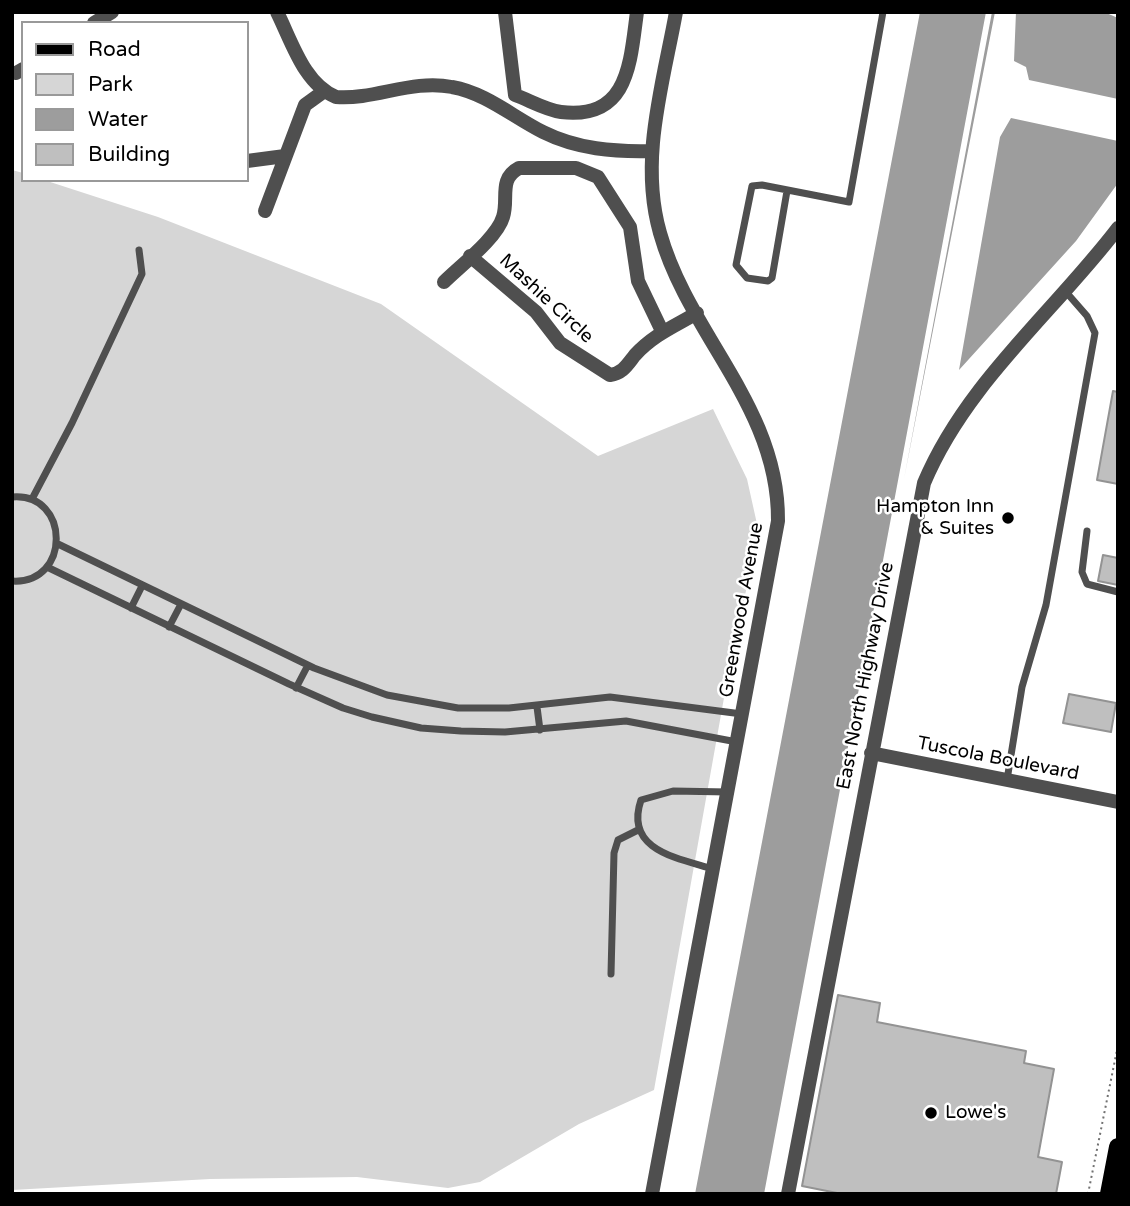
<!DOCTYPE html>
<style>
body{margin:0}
#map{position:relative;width:1130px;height:1206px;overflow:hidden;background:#fff;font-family:"Varela Round",sans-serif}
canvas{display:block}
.frame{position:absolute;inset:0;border:14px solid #000;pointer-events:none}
.legend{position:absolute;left:21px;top:21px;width:228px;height:161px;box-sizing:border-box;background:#fff;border:2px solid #999;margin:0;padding:9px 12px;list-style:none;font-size:21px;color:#000}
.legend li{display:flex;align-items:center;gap:14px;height:35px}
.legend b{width:35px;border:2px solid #999}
</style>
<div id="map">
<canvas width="1130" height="1206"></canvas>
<div class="frame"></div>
<ul class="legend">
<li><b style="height:9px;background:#000"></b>Road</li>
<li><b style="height:19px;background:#d6d6d6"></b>Park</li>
<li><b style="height:19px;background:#9d9d9d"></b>Water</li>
<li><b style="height:19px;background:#bfbfbf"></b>Building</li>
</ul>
</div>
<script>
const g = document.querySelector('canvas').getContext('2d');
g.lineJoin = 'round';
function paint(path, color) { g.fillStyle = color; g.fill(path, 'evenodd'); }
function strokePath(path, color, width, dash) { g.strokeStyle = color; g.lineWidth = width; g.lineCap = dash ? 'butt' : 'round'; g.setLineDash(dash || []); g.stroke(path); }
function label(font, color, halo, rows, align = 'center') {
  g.font = font + ' "Varela Round",sans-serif'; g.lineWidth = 5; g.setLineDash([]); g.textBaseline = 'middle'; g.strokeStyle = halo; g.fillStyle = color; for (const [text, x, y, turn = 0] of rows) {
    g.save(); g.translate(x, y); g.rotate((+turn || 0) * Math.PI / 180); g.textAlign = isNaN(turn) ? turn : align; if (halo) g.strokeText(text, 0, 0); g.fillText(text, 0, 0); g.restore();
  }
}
paint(new Path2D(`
 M12 170 23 173V180H44L158 217 381 304 598 456 713 409 747 479 759 533 732 653 654 1090 579 1124 480 1182 448 1188 357 1177 210 1179 12 1190Z`), '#d6d6d6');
paint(new Path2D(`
 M920 12H986L764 1194H695Z
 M992 12H995L904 479Z
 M1016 12H1104L1118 18V99L1029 80 1026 67 1014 61Z
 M1011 118 1118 141V183L1076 241 959 370 1000 137Z`), '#9d9d9d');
const building = new Path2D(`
 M1113 391 1118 392V484L1097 480Z
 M1103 555 1118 558V585L1098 581Z
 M1069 694 1116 703 1111 732 1063 723Z
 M838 995 880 1003 877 1022 1026 1051 1024 1063 1054 1069 1038 1157 1062 1162 1056 1194H842L802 1186Z`);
paint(building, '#bfbfbf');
strokePath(building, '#939393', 2);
strokePath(new Path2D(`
 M1088 1194 1118 1045`), '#717171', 2, [2, 3.5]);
strokePath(new Path2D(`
 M787 191 772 278 768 281 747 278 736 265 752 186 762 185 849 202 883 12
 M12 497C71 492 71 585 12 581
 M32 499 72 423 142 274 139 250
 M1087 531 1082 572 1087 584 1118 592
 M58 544 314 668 387 695 458 708H509L610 697 742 714
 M47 567 289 684 343 708 372 717 421 728 461 731 505 732 626 721 737 742
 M131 608 142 586
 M169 627 181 604
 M296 688 308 665
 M537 707 540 730
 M1007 780 1022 687 1046 605 1095 333 1087 316 1066 292
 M713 869C677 858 624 850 641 800L673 791 728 792
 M611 974 614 853 618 840 638 830`), '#4f4f4f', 7);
strokePath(new Path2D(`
 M277 12C292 42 304 84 336 97 375 100 412 79 452 87 486 93 513 117 543 132 577 149 614 152 652 151
 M505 12 515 95C529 100 546 110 561 112 629 120 630 63 637 12
 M94 23 112 12
 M16 73 23 69
 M247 161 285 156
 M265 211 305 105 323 92
 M470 256 536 312 560 343 610 375C623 373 627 365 635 355 653 335 675 326 697 313
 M444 282C460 266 497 238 503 217 509 199 498 179 519 168H576L598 177 630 227 638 281 662 331
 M871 753 1118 802
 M652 1194 778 521C779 407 689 336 660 233 639 160 663 84 676 12
 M788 1194 924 483C966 383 1053 313 1118 228`), '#4f4f4f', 14);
strokePath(new Path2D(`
 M1109 1194 1118 1147`), '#000', 18);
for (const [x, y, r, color] of [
 [1008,518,7,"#000"],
 [931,1113,7,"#000"]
]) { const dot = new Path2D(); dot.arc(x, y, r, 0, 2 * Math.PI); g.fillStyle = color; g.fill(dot); strokePath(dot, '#fff', 2.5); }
label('19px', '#000', '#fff', [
 ["Mashie Circle",546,299,43],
 ["Greenwood Avenue",742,610,-80],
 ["East North Highway Drive",866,676,-79],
 ["Tuscola Boulevard",998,759,11]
]);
label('19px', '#000', '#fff', [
 ["Hampton Inn",994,507],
 ["& Suites",994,529],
 ["Lowe's",945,1113,"left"]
], 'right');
</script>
